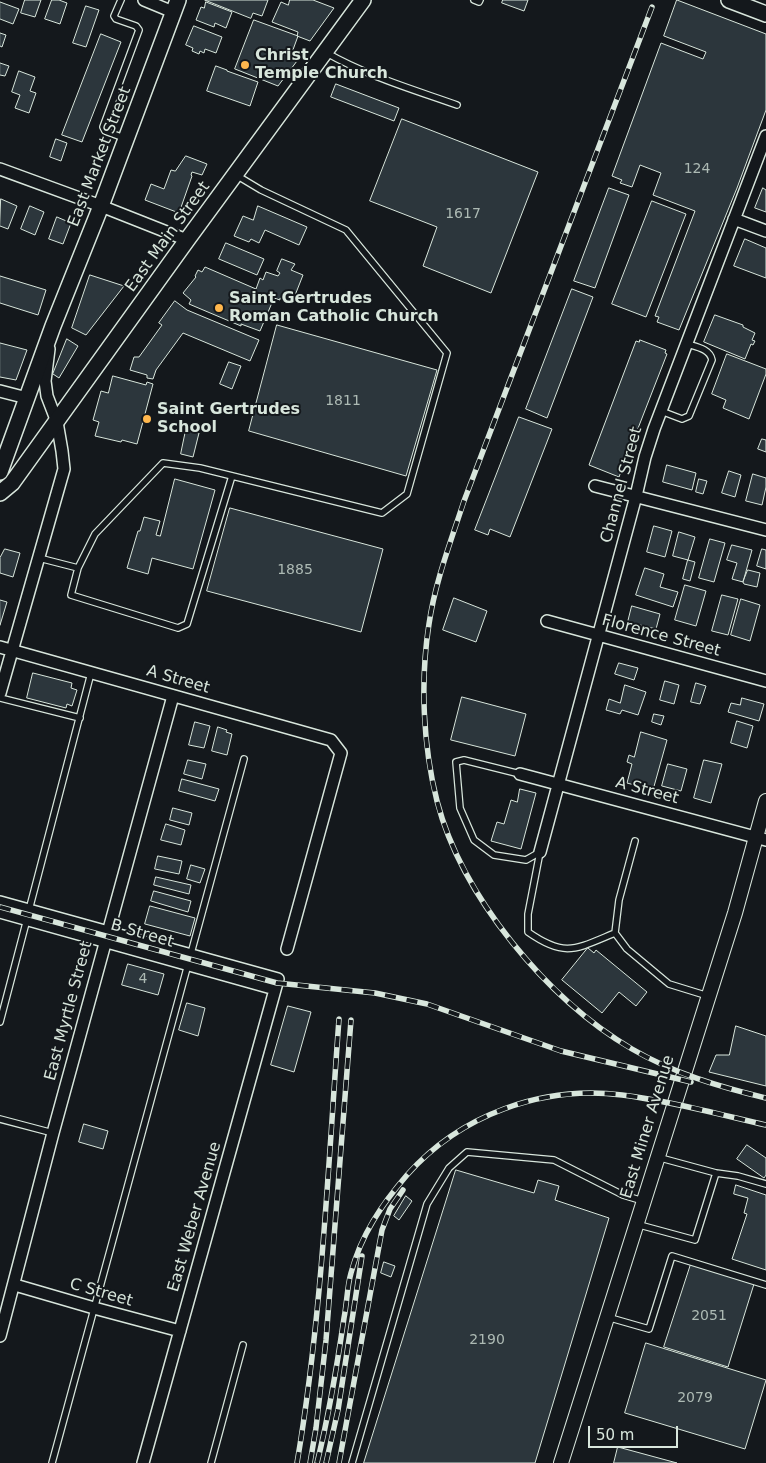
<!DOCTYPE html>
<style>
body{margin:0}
#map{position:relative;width:766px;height:1463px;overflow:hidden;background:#14181c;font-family:"DejaVu Sans",sans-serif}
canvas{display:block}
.scale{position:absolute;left:588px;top:1426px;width:90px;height:22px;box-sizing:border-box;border:2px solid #d8e6dc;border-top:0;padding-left:6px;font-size:15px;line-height:18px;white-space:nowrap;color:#d8e6dc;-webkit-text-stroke:4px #14181c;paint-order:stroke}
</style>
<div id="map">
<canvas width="766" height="1463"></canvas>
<div class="scale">50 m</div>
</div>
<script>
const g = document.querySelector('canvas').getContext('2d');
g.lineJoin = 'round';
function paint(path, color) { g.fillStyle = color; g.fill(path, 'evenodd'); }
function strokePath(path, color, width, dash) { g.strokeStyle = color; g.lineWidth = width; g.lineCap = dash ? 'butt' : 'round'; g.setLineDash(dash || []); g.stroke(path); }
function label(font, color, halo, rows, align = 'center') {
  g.font = font + ' "DejaVu Sans",sans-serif'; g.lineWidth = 4; g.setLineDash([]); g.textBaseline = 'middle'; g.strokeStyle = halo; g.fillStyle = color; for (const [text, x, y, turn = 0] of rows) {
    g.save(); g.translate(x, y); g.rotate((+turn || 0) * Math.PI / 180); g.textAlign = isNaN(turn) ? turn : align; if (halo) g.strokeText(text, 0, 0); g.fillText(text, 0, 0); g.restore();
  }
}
const building = new Path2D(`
 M25 0H41L35 17 21 13Z
 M52 0H59L67 3 60 24 45 19Z
 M205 0H268L262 16 253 13 251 18Z
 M290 0H313L334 8 310 41 297 36 298 32 272 22 281 2 288 5Z
 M503 0H528L524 11 502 3Z
 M677 0 766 34V110L737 188 679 330 657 322 659 317 655 316 695 211 653 195 661 173 640 165 632 187 620 183 622 180 612 176 661 43 703 59 706 52 664 36Z
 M0 2 19 9 13 24 0 19Z
 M206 2 232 12 226 28 215 23 214 27 196 20 201 7 204 8Z
 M86 6 99 10 86 47 73 43Z
 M254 20 298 36 290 58 297 61 278 86 235 69Z
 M194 26 222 37 216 53 205 49 204 53 200 51 199 54 192 51 193 48 186 45Z
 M0 33 6 35 2 47 0 46Z
 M101 34 121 42 82 142 62 135Z
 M0 63 9 66 5 76 0 75Z
 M216 66 227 70V71L258 82 250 106 207 91Z
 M19 71 35 77 30 91 36 93 29 113 15 108 20 95 12 92Z
 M336 84 399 108 394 121 331 97Z
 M402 119 538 172 491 293 423 266 437 227 370 201Z
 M56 139 67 143 61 161 50 157Z
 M186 156 207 164 202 175 192 172 191 175 192 176 179 213 145 200 151 184 164 189 171 170 175 171Z
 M609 188 629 195 595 288 574 281Z
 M763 188 766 190V212L755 208Z
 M1 199 17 206 8 229 0 226Z
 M652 201 686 214 646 317 612 304Z
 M30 206 44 212 35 235 21 229Z
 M258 206 307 227 299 245 265 230 259 243 251 239 249 242 234 236 243 216 253 220Z
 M57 217 71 223 63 244 49 239Z
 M745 239 766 248V278L734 266Z
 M226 243 264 259 257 275 219 259Z
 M282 259 295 264 291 270 303 275 292 303 280 298V300L274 298 260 331 241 324V326L189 304 191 300 183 293 196 277 195 276 198 270 202 272 205 267 256 289 260 278 263 280 266 272 278 276 280 273 277 271Z
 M90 275 124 286 86 335 72 328Z
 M0 276 46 290 38 315 0 303Z
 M572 289 593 297 547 418 526 409Z
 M175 301 187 310 259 340 250 361 183 333 156 370 153 379 147 378V375L130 370 134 357H139L162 325 159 323Z
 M715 315 743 325V327L755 333 752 340 755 341 753 345 751 344 745 359 704 342Z
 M277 325 437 370 406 476 249 431Z
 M67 339 78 346 59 378 53 374Z
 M640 340 666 350 665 353 667 354 619 477 589 465 636 341 639 342Z
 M0 343 27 350 16 380 0 377Z
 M727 354 766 369V374L749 419 723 408 726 400 712 394Z
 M229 362 241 366 232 389 220 384Z
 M113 376 146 385 147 382 153 384 137 444 122 440 121 442 95 436 99 422 93 420 101 391 108 393Z
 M519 417 552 429 510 537 490 529 488 535 475 530Z
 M186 430 199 433 193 457 181 454Z
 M762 439 766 440V452L758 449Z
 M667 465 696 473 692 490 663 482Z
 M729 471 741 475 735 497 722 493Z
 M753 474 766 478V487L762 505 746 501Z
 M175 479 215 490 193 569 152 558 148 574 127 568 138 531H140L144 517 160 521 156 535 160 536Z
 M699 479 707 481 703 494 696 492Z
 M230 508 383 549 361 632 207 591Z
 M654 526 672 531 665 557 647 552Z
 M679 532 695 537 688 560 673 556Z
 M710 539 725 543 714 582 699 578Z
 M732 545 752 550 743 582 732 579 737 563 727 560Z
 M5 549 20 553 13 577 0 573V558Z
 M762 549 766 550V569L757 566Z
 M688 560 695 562 690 581 683 579Z
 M645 568 664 574 660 587 678 592 673 607 636 595Z
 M748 570 760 573 757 587 744 584 743 582Z
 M685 585 706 591 696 626 675 620Z
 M722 595 738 599 728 635 712 631Z
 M454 598 487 611 476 642 443 630Z
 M741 599 760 605 750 641 731 635Z
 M0 600 7 602 0 625Z
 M632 606 660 614 656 629 628 622Z
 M619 663 638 668 634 680 615 674Z
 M33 673 72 683 71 688 77 690 72 706 67 704 66 708 27 698Z
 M665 681 679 685 674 704 660 700Z
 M696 683 706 686 700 704 691 702Z
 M625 685 646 692 638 715 622 710 620 714 606 710 609 699 620 703Z
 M462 697 526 714 515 756 451 740Z
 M742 698 764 704 759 721 728 712 731 703 740 705Z
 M654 714 664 716 661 725 652 722Z
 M737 721 753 726 747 748 731 743Z
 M195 722 210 726 204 748 189 745Z
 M218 727 227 730 226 732 232 734 227 755 212 751Z
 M641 732 667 740 653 790 627 783 632 764 627 762 629 755 634 757Z
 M188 760 206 764 202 779 184 774Z
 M704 760 722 764 711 803 694 798Z
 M668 764 687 769 681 791 662 786Z
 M182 779 219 789 215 801 179 791Z
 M520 789 536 793 521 849 491 841 497 822 504 824 511 800 517 802Z
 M173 808 192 813 189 825 170 820Z
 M166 824 185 830 181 845 161 840Z
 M158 856 182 861 179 874 155 869Z
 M191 865 205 869 200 883 187 879Z
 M156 877 191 885 189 894 154 885Z
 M154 891 191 901 188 912 151 901Z
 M150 906 195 918 190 936 145 924Z
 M588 948 594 953 596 950 647 992 636 1006 619 992 602 1013 562 980Z
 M128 964 164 974 158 995 122 985Z
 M187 1003 205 1008 198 1036 179 1030Z
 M288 1006 311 1012 294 1072 271 1065Z
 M736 1026 766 1036V1086L709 1072 716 1055H729Z
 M84 1124 108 1131 103 1149 79 1142Z
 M747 1145 766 1158V1175L764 1178 737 1159Z
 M456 1170 534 1193 538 1180 559 1186 555 1200 609 1218 535 1463H364Z
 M736 1185 766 1195V1270L732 1259 747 1214 744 1213 748 1198 734 1194Z
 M406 1196 412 1201 399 1220 394 1216Z
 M384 1262 395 1266 391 1277 381 1273Z
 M691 1264 754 1284 728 1367 664 1347Z
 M646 1343 766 1380 745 1449 625 1413Z
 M618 1447 677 1463H614Z`);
paint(building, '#2c363c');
strokePath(building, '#d8e6dc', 1);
const service = new Path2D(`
 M121 0 114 16 116 19 136 26 139 30 103 127 105 131 124 138
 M474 0 479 2 480 0
 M325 52C367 76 412 89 457 105
 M661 411 682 419 689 416 712 360C710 349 697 347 687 344
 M39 558 78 568 95 534 163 463 200 468 382 513 407 494 447 353 346 230 261 190 236 175
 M78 568 71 595 178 628 187 624 232 476
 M0 698 80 718
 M520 774 464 760 456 762 460 808 474 840 494 855 526 860 540 852
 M635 841 619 900 615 933 627 949 669 984 708 996
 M540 852 528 914V932C565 958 576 949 615 933
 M29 910 91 673
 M0 1022 27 919
 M0 1119 53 1133
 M716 1173 738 1176 766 1184
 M636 1224 695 1240 716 1173 657 1157
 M607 1317 649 1329 672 1256 766 1285
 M52 1463 244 759
 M211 1463 243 1345
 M352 1463 427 1204 449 1168 467 1152 554 1160 623 1195 643 1201`);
const minor = new Path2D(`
 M144 0 173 12
 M0 169 101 206 187 240
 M734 219 766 231
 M0 391 27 398
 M595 486 766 530
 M547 621 766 681
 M0 647 331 740 341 753 287 949
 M0 693 64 469 62 451 57 422 47 396 45 381 49 349
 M520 774 766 840
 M540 852 636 496 645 457 654 429 766 136
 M0 902 278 979 143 1463
 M0 912 275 989
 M15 1285 94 1308 180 1331
 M0 1336 53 1133 173 696`);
const tertiary = new Path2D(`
 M561 1463 735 913 766 801`);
const secondary = new Path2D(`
 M729 0 766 14
 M0 472 53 326 101 206 178 0
 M0 493 12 483 187 240 363 0`);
strokePath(service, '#d8e6dc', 8);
strokePath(minor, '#d8e6dc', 14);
strokePath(tertiary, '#d8e6dc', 16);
strokePath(secondary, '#d8e6dc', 18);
strokePath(service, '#14181c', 5.5);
strokePath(minor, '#14181c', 11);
strokePath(tertiary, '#14181c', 14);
strokePath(secondary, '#14181c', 15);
const rail = new Path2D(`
 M652 7 464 501C451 541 435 582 429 624 420 681 423 746 437 801 462 897 547 999 632 1049 673 1073 720 1087 766 1098
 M0 907 277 983 375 993 427 1004 561 1051 691 1082
 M297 1463C322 1316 328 1167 339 1019
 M310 1463 316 1428 326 1340 351 1020
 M317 1463C329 1415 337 1366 344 1318 347 1303 347 1287 351 1273 361 1235 382 1204 407 1175 460 1115 542 1085 622 1095 670 1101 718 1114 766 1125
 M326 1463 338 1410 362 1256
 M339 1463 382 1230 390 1209 403 1190`);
strokePath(rail, '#d8e6dc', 5.5);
strokePath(rail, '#14181c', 4, [11]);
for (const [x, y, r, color] of [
 [245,65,5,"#ffb74d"],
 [219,308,5,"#ffb74d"],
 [147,419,5,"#ffb74d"]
]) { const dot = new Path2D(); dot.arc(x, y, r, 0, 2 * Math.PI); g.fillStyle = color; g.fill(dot); strokePath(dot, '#14181c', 2); }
label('14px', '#adbab4', null, [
 ["124",697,169],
 ["1617",463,214],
 ["1811",343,401],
 ["1885",295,570],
 ["4",143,979],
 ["2051",709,1316],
 ["2190",487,1340],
 ["2079",695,1398]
]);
label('bold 16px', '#d8e6dc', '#14181c', [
 ["Christ",255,56],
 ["Temple Church",255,74],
 ["Saint Gertrudes",229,299],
 ["Roman Catholic Church",229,317],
 ["Saint Gertrudes",157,410],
 ["School",157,428]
], 'left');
label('16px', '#d8e6dc', '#14181c', [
 ["East Market Street",100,157,-69],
 ["East Main Street",168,237,-54],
 ["Channel Street",622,485,-75],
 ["Florence Street",661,636,15],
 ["A Street",178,680,16],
 ["A Street",647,791,15],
 ["B Street",142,934,16],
 ["East Myrtle Street",69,1011,-75],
 ["East Miner Avenue",648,1127,-73],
 ["East Weber Avenue",195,1217,-74],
 ["C Street",101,1293,16]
]);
</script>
